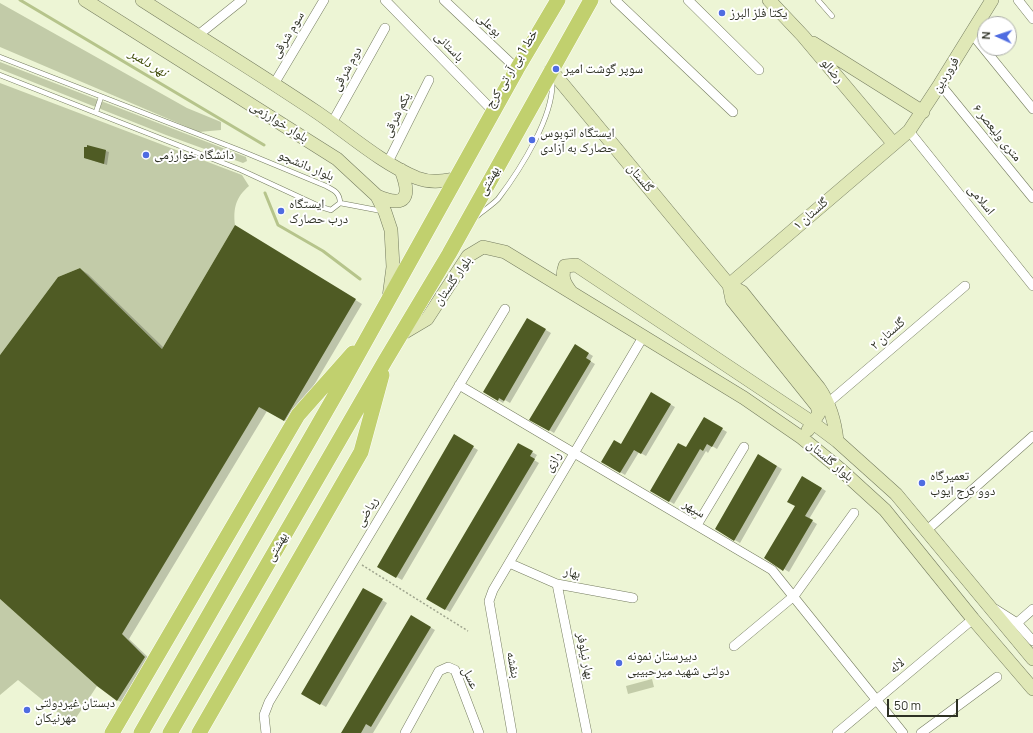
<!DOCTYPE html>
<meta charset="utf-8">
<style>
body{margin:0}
#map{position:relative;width:1033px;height:733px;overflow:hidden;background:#edf5d5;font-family:Manrope,sans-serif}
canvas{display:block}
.north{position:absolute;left:977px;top:16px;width:40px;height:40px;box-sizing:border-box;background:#fff;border:1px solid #abada8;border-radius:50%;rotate:273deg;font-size:11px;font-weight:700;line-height:16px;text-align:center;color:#2e3125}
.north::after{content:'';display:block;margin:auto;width:14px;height:18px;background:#4f6ce1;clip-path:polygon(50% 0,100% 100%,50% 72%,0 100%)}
.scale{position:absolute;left:887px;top:699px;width:71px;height:18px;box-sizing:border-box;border:2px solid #2e3125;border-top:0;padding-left:5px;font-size:12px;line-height:14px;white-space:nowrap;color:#2e3125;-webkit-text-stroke:3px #fff;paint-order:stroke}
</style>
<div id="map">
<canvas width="1033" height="733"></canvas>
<div class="north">N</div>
<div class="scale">50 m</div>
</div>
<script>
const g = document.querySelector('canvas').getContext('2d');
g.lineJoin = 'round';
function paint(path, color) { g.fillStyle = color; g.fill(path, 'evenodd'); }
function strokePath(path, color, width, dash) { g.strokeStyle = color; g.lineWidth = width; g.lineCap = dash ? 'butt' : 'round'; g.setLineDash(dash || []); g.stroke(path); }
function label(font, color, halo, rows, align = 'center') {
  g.font = font + ' Manrope,"Noto Naskh Arabic",sans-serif'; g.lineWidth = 4; g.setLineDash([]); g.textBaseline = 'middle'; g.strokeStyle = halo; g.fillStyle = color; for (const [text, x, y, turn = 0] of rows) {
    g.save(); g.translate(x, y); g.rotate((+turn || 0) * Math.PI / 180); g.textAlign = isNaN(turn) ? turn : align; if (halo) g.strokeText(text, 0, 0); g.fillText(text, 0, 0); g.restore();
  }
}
paint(new Path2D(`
 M0 3 187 108 221 122V130L199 132 0 47Z
 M0 62 246 157 247 161 243 163 166 135 0 69Z
 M0 83 242 175 249 186C236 197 233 208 235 225L162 349 80 268 58 277 0 355Z
 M0 599 97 686 72 724 18 680 0 695Z
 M652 679 654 687 628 694 626 686Z`), '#c2cba8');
paint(new Path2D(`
 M106 151 109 152 107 165 85 158Z
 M243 231 362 304 291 424 267 411 129 639 152 661 125 704 117 700 0 598V356L80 269 88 274 164 348Z
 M527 319 551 333 510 403 505 400 503 403 485 392Z
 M575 345 593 356 590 361 595 364 554 433 531 419Z
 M651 394 675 407 646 456 639 452 625 475 602 461 621 445Z
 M704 418 727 432 717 449 712 446 708 453 706 451 674 504 651 490 686 448Z
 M454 436 478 450 402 580 378 566Z
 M519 444 537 455 534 460 539 463 450 612 427 598Z
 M758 455 782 469 740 543 716 529Z
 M803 477 826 491 809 519 817 524 789 572 766 558 796 506Z
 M364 589 387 603 326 707 302 693Z
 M412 617 435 630 373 733H342Z`), '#0003');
strokePath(new Path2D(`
 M20 0 264 145
 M265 193 278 225 323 251 360 279`), '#b6c48b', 3);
paint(new Path2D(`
 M87 145 106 150 104 164 84 158V147H87Z
 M235 225 356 299 284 421 259 407 122 634 145 657 117 701 97 686 0 599V355L58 277 80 268 162 349Z
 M527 318 546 329 504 401 499 398 498 401 483 392Z
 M575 344 589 353 586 358 591 361 549 431 529 420Z
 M651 392 671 404 641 454 634 450 620 473 601 462 614 440 621 444Z
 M704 417 723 428 712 447 707 444 703 451 700 449 669 502 650 491 678 443 686 447Z
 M454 434 474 446 396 578 377 567Z
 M518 443 533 451 530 456 535 459 445 610 426 599Z
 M758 454 777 466 734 541 715 529Z
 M802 476 822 488 805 516 813 520 783 571 764 558 795 506 787 502Z
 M363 588 383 599 320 705 301 694Z
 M411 615 431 627 371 727 366 724 361 733H341Z`), '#4f5b24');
const lane = new Path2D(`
 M818 0 832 16
 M0 57 239 150 326 186C334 190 340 193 340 203L331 210 321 207 241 170 0 75
 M96 112 101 97
 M340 203 382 211
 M477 216C483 211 492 205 498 199 520 170 556 114 552 78`);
const street = new Path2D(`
 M385 0 494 112
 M444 0 517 69
 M615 0 733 112
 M688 0 759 70
 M1018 0 1033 19
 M972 34 1033 109
 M197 36 242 0
 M274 84 324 0
 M940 84 1033 198
 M332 123 385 28
 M909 131 1033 286
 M388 162 429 80
 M459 385 772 570 903 733
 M829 402 965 286
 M697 525 744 447
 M927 530 1033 436
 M509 563 557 584 633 598
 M557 584 587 733
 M995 609 1017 623 1033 641
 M1017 623 1033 609
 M734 646 794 596 854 513
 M266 733 264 715 269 702 505 309
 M405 733 439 671 448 667 455 670 479 733
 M512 733 489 601 493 590 643 337
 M837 733 973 619
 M921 733 997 677`);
const secondary = new Path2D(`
 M85 0 337 159 377 196 385 212 391 230 393 267 389 297
 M142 0C201 38 260 74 318 113 350 135 381 163 417 178 430 183 442 181 455 179
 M769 0 803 36 893 143
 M813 43 923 112
 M551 70 729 285 742 292 819 388C830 404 835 421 837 441
 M377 196C407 209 411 196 401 170
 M729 285 909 131 940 84 992 0
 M729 285 732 300 817 406 819 413 808 430
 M571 292C564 283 561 277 565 266L576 265 813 423 837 441 896 494 1033 659
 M400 335 427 319 468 256 483 247 505 252 744 398 802 438 840 469 885 510 973 619 1033 689`);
const primary = new Path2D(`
 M112 733 298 415 353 353
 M141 733 341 385 517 69 558 0
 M170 733 385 361 449 254 591 0
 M199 733 361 452 382 375`);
strokePath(lane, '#757c60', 5.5);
strokePath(street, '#757c60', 10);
strokePath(secondary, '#757c60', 14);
strokePath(primary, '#fff', 16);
strokePath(new Path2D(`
 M362 565 468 631`), '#9fa58e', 1.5, [2, 2]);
strokePath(lane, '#fff', 4.5);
strokePath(street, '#fff', 9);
strokePath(secondary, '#e0e8b7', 13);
strokePath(primary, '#c1d06e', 15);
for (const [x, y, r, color] of [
 [722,13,4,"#4f6ce1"],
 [556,69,4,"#4f6ce1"],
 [532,140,4,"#4f6ce1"],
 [146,155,4,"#4f6ce1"],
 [281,211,4,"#4f6ce1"],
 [922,483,4,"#4f6ce1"],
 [619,663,4,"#4f6ce1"],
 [27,710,4,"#4f6ce1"]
]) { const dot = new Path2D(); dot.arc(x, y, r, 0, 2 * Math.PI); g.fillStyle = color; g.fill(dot); strokePath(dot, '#fff', 1.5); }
label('13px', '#2e3125', '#fff', [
 ["یکتا فلز البرز",730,13],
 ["سوپر گوشت امیر",564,69],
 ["ایستگاه اتوبوس",540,133],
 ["حصارک به آزادی",540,148],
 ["دانشگاه خوارزمی",154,155],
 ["ایستگاه",289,204],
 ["درب حصارک",289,219],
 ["تعمیرگاه",930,476],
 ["دوو کرج ایوب",930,491],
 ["دبیرستان نمونه",627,656],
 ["دولتی شهید میرحبیبی",627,671],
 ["دبستان غیردولتی",35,703],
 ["مهرنیکان",35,718]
], 'left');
label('13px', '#2e3125', '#fff', [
 ["بوعلی",489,25,43],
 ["سوم شرقی",288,35,-59],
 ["باستانی",449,47,46],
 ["دوم شرقی",347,69,-61],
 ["خط 1 بی آر تی کرج",512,69,-59],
 ["رضالو",832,71,50],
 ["فروردین",946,75,-58],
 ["یکم شرقی",397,115,-64],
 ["بلوار خوارزمی",279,122,32],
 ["۶ متری ولیعصر",997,133,51],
 ["بلوار دانشجو",306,166,23],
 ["گلستان",640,178,50],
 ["بهشتی",489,181,-61],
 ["اسلامی",981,200,51],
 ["گلستان ۱",811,214,-41],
 ["بلوار گلستان",453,281,-55],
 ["گلستان ۲",888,334,-41],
 ["بلوار گلستان",830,461,40],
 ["رازی",553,462,-60],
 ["سپهر",694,509,31],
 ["ریاضی",367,512,-59],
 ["بهشتى",277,547,-60],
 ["بهار",572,573,12],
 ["بهار نیلوفر",585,656,79],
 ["بنفشه",513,665,80],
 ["لاله",897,666,-40],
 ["عسل",470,678,64]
]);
label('italic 14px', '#424e0c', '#fff', [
 ["نهر دلمبر",148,63,31]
]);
</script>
